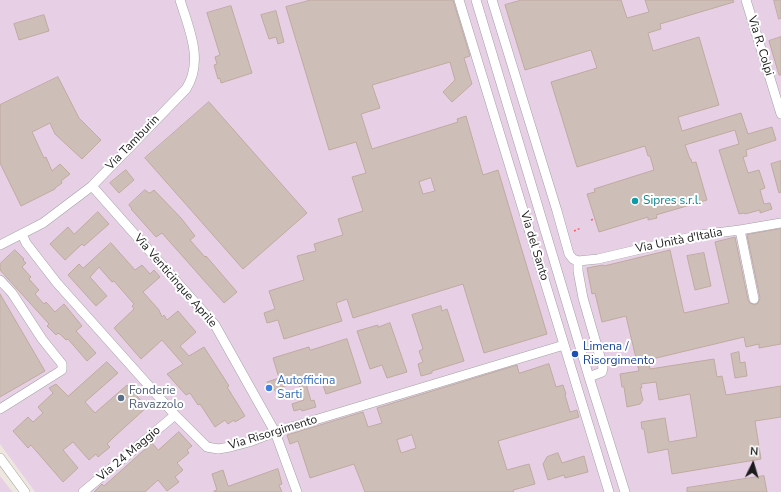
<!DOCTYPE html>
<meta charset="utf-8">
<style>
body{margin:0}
#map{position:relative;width:781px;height:492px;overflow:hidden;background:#eee7df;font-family:"Nunito Sans",sans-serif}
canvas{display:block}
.north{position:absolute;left:733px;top:444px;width:40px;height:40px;-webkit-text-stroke:3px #fff;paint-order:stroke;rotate:5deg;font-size:11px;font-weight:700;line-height:16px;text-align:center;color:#1b1b1b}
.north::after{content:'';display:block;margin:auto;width:14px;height:18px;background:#1b1b1b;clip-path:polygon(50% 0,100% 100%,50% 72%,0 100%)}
</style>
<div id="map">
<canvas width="781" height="492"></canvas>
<div class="north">N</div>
</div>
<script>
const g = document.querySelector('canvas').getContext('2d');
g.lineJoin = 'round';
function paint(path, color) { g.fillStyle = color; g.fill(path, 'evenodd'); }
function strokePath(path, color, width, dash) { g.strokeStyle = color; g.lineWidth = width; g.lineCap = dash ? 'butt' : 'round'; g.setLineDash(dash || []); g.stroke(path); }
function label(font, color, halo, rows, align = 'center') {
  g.font = font + ' "Nunito Sans",sans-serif'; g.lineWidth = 4; g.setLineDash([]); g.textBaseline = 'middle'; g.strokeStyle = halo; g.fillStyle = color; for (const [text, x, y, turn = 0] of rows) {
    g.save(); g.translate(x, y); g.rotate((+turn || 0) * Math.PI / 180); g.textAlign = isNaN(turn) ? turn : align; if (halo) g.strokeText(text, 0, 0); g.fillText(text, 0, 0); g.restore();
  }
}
paint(new Path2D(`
 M0 0H781V492H35L0 444Z
 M0 476 11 490 13 492H0Z`), '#e7d0e6');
const building = new Path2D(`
 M311 0H453L470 56 464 58 472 84 452 102 443 92 455 80 450 62 372 85 380 108 361 114 372 149 458 122 457 119 466 116 483 175 498 170 547 334 484 353 463 284 353 318 347 299 336 303 342 321 284 339 278 320 267 323 264 313 275 309 269 291 304 280 297 256 316 251 314 244 343 235 338 219 363 211 352 177 366 173 356 142 329 150 286 7ZM431 178 435 191 423 194 419 182Z
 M522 0H621L627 18 649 12 645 0H733L734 2 660 24 661 29 648 33 653 51 699 37 719 105 678 117 682 131 741 113 748 134 772 127 776 140 746 150 747 156 743 157 748 173 759 170 765 188 760 190 764 204 770 203 772 209 760 213V210L745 214 744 213 739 214 719 150 739 144 735 130 685 145 690 159H691L692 163 696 162 707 200 656 215 657 218 648 220V217L599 232 587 194 595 192 594 189 654 170 650 156H648L645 146 577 167 551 82 597 68 591 50 525 70 505 5Z
 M774 0H781V18L779 19Z
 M231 6 252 73 221 83 220 78 218 79 214 65 217 64 215 57 220 55 207 13Z
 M276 11 284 42 278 44 276 37 269 39 261 15Z
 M44 15 49 31 19 40 14 24Z
 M781 37V75H779L769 41Z
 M58 77 79 118 101 140 82 159 55 134 50 123 32 132 44 158 46 157 52 171 60 164 70 174 61 181 62 183 55 188V189L21 206 0 163V105Z
 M209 102 307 213 243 269 145 158Z
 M781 161V192L779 193 771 164Z
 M126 170 134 180 119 193 110 183Z
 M145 190 149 193H150L154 190 181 218 195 236 190 240 205 257 206 256 237 292 224 303 162 233 156 237 131 209H132L129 205Z
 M98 212 109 224 84 246 82 244 65 260 50 244 68 227 74 234Z
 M781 229V344L759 348V344L746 347 744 337 648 360 650 369 714 359 717 377 722 376 726 395 781 386V417L755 421 761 459 672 474 668 449 648 453 644 429H642L641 422 665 418 669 442 697 437 690 394 659 400 656 382 641 384 642 388H640L643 400 640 404 627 407 624 387H622L620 374 639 371 626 316 602 322 595 293 592 294 587 268 603 265 604 266 670 250 684 313 729 303 715 242 735 237 748 300 750 303 755 305 758 303 760 298 747 235Z
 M111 243 135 270 142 265 150 274 154 270 160 277 143 292 159 310 162 317 164 315 167 320 178 311 196 332 180 346 189 356 204 347 229 386 227 387 245 416 235 422 234 420 228 424 225 420 215 427 200 404 198 405 190 393 186 395 167 374 183 364 162 340 141 359 114 328 134 309 132 306 134 304 114 281 112 282 99 267 90 277 107 296 96 306 68 275 79 264 83 268Z
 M15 250 24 259 23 260 26 263 22 267 31 277 29 279 39 290 35 294 44 304 46 302 55 312 64 304 82 326 76 331 96 353 87 361 68 339 66 340 60 334H59L58 333 56 335 47 326 49 324 0 270V264Z
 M704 253 711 286 695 290 687 256Z
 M0 294 45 371 0 397Z
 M441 306 442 311 447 309 464 361 432 371V373L421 376 418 364 423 362 419 351 423 349 412 315Z
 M390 323 407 372 387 378 382 365 370 369 357 331 378 325V327Z
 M347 339 361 383 326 394 320 376 305 380 311 401 314 400 316 407 302 411 301 409 294 411 292 404 304 400 298 382 282 387 283 390 276 392 274 389 270 390 267 382 279 378 273 358 309 347 310 350Z
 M739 352 740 363 745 362 747 376 735 378 731 354Z
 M107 362 118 373 85 402 95 413 127 385 147 407 115 436 107 444 110 447 98 457 96 454 89 460 73 442 63 450 78 468 63 482 31 445 28 448 13 431 28 417 33 422 43 413 38 407 53 393 49 388 56 384 68 396Z
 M549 364 556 387 563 385 566 394 565 395 570 412 577 410 579 417 498 441 507 470 529 464 535 484 513 490 514 492H365L354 464 310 478 298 441 290 444 287 435 363 412 368 427 382 423 377 408 517 365 519 373ZM412 435 416 448 401 453 397 440Z
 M179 432 192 446 187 450 189 453 177 463 183 470 175 477 179 482 167 491 158 480 145 492H94L102 484 104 486 152 443 158 450Z
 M558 453 562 463 584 456 588 472 565 478 564 475 548 480 543 464 547 457Z
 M278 469 282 484 279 485 282 492H214V491L217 490 212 474 223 470 228 486Z
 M764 476 767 492H687V488Z`);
paint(building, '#cdbfb8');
strokePath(building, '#c0aaa0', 1);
const minor = new Path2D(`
 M459 0 609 492
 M476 0 589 377 625 492
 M492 0 557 211 569 254 573 259 578 261
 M746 0 781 114
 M92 186 215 325 275 432 297 492
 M740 230 754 299
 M22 234 26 243 57 283 175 415 207 447 218 449 230 447 249 442 275 432 564 345
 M0 245 43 223 92 186 186 89C204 61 189 29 180 0
 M578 261 598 259 700 235 740 230 781 223
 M578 261V271L583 298 603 367 602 372 589 377
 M0 280 12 293 42 339 62 364V370L0 409
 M0 458 25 492
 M83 492 175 415`);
strokePath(minor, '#a2a2a2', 10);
strokePath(new Path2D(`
 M591 220 595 219
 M574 231 581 228`), '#ff5e62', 1.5, [2, 2]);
strokePath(minor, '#fff', 9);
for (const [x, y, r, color] of [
 [635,201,4,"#0f9aa8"],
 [575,354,4,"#1a4fb4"],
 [269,388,4,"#3f7fe0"],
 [121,398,4,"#5c6f8a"]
]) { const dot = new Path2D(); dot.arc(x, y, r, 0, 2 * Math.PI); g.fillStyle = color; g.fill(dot); strokePath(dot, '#fff', 1.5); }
label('12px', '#1b1b1b', '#fff', [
 ["Via R. Colpi",760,46,73],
 ["Via Tamburin",133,143,-46],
 ["Via Unità d'Italia",679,241,-11],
 ["Via del Santo",534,246,73],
 ["Via Venticinque Aprile",175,281,49],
 ["Via Risorgimento",273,433,-17],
 ["Via 24 Maggio",129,454,-40]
]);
label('12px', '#0d838f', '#fff', [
 ["Sipres s.r.l.",643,201]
], 'left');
label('12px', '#164399', '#fff', [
 ["Limena /",583,347],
 ["Risorgimento",583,361]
], 'left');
label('12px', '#366cbe', '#fff', [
 ["Autofficina",277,381],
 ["Sarti",277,395]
], 'left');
label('12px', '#4e5e75', '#fff', [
 ["Fonderie",129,391],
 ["Ravazzolo",129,405]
], 'left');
</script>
